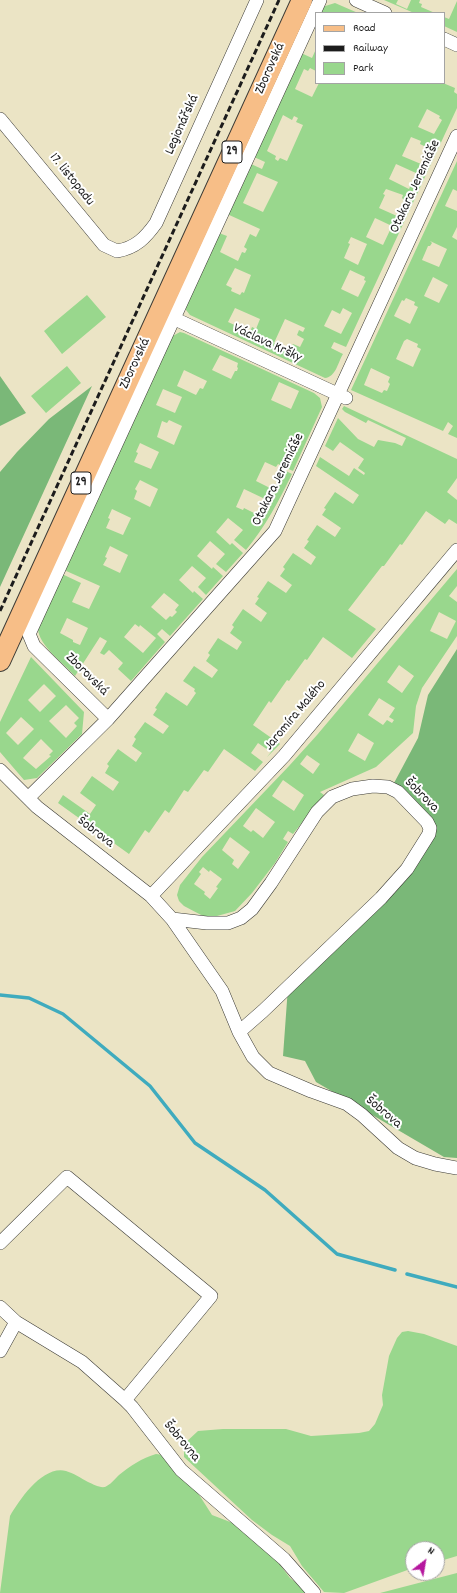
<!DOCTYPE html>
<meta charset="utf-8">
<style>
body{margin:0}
#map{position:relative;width:457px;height:1593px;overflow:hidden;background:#ebe4c5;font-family:Dekko,sans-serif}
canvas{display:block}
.legend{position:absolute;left:315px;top:12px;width:130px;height:72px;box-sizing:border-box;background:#fff;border:1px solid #a4a4a4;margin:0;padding:5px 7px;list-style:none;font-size:12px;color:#1c1c1c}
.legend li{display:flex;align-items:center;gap:8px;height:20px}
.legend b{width:20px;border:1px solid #a4a4a4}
.north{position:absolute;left:405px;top:1541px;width:40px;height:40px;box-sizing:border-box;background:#fff;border:1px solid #a4a4a4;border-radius:50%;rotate:31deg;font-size:11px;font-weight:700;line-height:16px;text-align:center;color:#1c1c1c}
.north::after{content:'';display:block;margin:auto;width:14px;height:18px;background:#b5179e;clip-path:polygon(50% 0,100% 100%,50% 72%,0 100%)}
</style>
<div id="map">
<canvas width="457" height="1593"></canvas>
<ul class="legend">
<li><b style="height:5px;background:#f7be87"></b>Road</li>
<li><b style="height:5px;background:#1c1c1c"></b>Railway</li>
<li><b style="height:11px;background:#99d78d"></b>Park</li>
</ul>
<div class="north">N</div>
</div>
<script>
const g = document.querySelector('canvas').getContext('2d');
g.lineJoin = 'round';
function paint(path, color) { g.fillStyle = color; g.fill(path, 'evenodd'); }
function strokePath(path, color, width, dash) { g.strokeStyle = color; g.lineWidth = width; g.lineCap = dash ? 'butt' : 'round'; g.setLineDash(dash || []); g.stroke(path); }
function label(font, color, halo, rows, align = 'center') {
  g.font = font + ' Dekko,sans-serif'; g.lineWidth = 4; g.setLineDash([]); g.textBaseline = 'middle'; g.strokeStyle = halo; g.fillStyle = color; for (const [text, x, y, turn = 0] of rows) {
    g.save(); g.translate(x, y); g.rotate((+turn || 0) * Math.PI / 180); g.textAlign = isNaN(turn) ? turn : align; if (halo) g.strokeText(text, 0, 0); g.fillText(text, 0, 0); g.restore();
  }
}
paint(new Path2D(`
 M384 0H398L396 4 407 9 411 0H420L419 3 422 4 421 7 435 13H414Z
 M457 1V32L444 26V17L449 19Z
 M335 3 358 13H319L322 7Z
 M316 49V71L310 68 308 71 304 69 295 89 312 97 319 83H443L455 88 454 92 457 94V108L346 347 334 342 331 348 343 354C338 362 336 377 325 378L190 315 186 310V304L219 233 227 236 220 252 238 261 242 252 245 253 247 249 244 247 250 234 256 237 260 229 227 214 251 164 262 169 265 162 254 157 301 53 312 58ZM427 109 440 116 439 118 442 120 434 134 418 127ZM283 115 292 120 294 116 298 118 296 122 303 125 287 161 280 158 278 161 275 159 276 156 267 151ZM411 137 421 141 420 144 428 148 421 164 402 156ZM396 164 416 173 409 189 389 179ZM257 173 278 182 263 212 243 203ZM386 189 403 195 402 198 404 200 397 216 379 208 385 195 383 194ZM375 218 392 226 383 245 366 237ZM351 237 367 244 358 265 344 258 350 244 348 243ZM235 268 251 275 244 293 242 292 240 295 231 291 232 288 226 285ZM350 270 365 277 364 280 366 281 358 297 341 289ZM235 308 260 319 256 329 252 327 250 332 228 322ZM343 308 352 313 341 334 324 326 332 310 340 314ZM285 319 305 328 303 332 299 330 297 335 304 339 300 347 293 344 289 351 274 343Z
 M457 161V191L453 189 445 206 457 211V227L452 237 457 240V438L448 434 453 426 448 422 443 431 351 390ZM430 241 447 249 439 267 422 260 428 246H430L432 243ZM433 277 448 285 439 303 424 296ZM406 298 415 302 414 305 418 307 410 324 394 316 402 300 404 301ZM407 339 418 344 417 347 421 349 413 367 396 359 404 341ZM371 368 390 377 388 382 390 384 387 391 384 390 382 393 364 385Z
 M87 295 106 317 62 354 44 331Z
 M180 332 184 333 314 393 320 398 322 407 293 471 278 464 276 467 265 462 256 481 274 490 284 470 292 474C279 501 265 527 246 550L234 540 243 530 228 518 216 532 230 545 232 543 243 553 226 572 216 564 225 554 210 541 197 556 212 569 213 567 223 576 206 595 198 587 206 578 192 566 179 580 193 593 194 591 203 599 170 636 162 629 157 634 165 642 131 681 118 669 123 663 109 650 104 655 100 653 107 641 100 637 75 676C64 664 38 645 38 628L62 574 81 583 72 602 89 609 100 586 64 570 171 337ZM220 355 238 363 237 367 238 368 237 371H235L231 379 212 370ZM184 370 207 381 203 389 200 388 196 395 177 386ZM279 382 299 391 291 409 271 400ZM163 389 182 397 175 413 156 405ZM169 420 182 426 174 445 157 437 162 421 167 423ZM140 443 159 452 151 469 134 462 138 453 136 452ZM140 480 158 489 150 507 134 499 137 491 135 489ZM244 489 265 499 258 515 244 508 243 510 236 507ZM112 509 131 518 123 535 106 528 110 519 108 518ZM110 546 128 555 120 573 103 565 107 558 105 557ZM164 593 179 605 175 610 177 612 172 617 170 616 166 620 151 607ZM67 618 88 628 80 645 73 642V640L60 633ZM135 624 139 627 140 625 156 638 143 653 124 637Z
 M67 366 81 383 46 413 31 396Z
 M344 406 457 459V478L447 492 457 500V524L449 519 445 524 426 511 402 545 400 544 384 566H382L348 610 376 629 352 658 323 637 307 660 305 659 289 681 287 680 271 703 269 701 253 725 280 744 267 757 271 752 258 743 251 753 263 762 255 771 224 749 208 772 204 770 188 792 184 790 169 813 165 810 149 833 145 830 129 854 58 803 63 795 90 814 96 805 80 793 92 776 113 791 119 782 105 773 109 766 107 764 118 749 136 762 142 753 132 746 136 739 134 737 145 722 163 734 169 726 153 715 157 709 155 708 166 692 187 706 196 693 194 691 195 689 183 681 194 666 212 678 218 670 206 661 210 655 208 653 218 638 237 650 242 642 230 633 234 627 232 625 243 609 261 622 267 613 255 604 259 598 257 597 268 581 286 593 292 585 280 576 285 569 283 567 293 553 311 565 316 557 304 548 309 541 307 540 317 525 335 537 341 528 322 515 326 509 324 508 335 492 353 504 359 495 316 466 320 457 349 476 354 468 364 475 365 473 358 468 364 459 340 442 333 451 325 446 338 418 358 439 374 447 378 440 395 443 402 446 406 438 368 420 366 423 345 412 342 409Z
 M457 569V586L449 596 457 602V636L422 688 416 706 413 733 376 767 320 792 324 795 293 834 288 831 283 839 288 842 275 863 252 893 235 911 217 916H203L184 906 179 901 177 895 180 885 202 857 289 766 317 735ZM439 612 456 621 447 639 430 631ZM399 665 414 676 402 693 387 682ZM379 698 395 708 389 717 394 720 392 723 387 720 383 725 368 715ZM358 733 374 743 365 761 348 751ZM307 755 320 764 313 774 300 764ZM283 780 304 795 294 811 272 796ZM256 808 275 822 263 838 253 830 251 832 243 826ZM230 837 250 852 238 869 232 864 234 860 222 850ZM203 867 209 872 210 870 222 879 216 887 218 888 210 899 204 894 205 892 194 884 201 874 199 872Z
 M31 657 84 712 82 734 37 778 24 780 0 752V722ZM43 683 56 696 40 712 28 700 44 684ZM66 705 79 718 74 723 77 726 66 738 49 721ZM21 717 34 729 18 745 6 733ZM41 739 53 751 49 755 51 756 36 769 23 758Z
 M408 1331 424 1334 457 1346V1556L437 1562V1549H413V1568L344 1593 324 1592 302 1566 290 1546 272 1535 252 1520 184 1457V1444L198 1431 223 1429H286L311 1436 359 1433 369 1431 375 1424 383 1405 382 1395 389 1356 397 1338 402 1332Z
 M156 1454 163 1455 196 1490 212 1515 238 1525 271 1553 290 1578 309 1593H0L10 1516C20 1499 43 1465 66 1471 73 1473 81 1478 88 1482 93 1484 99 1488 105 1487 110 1485 115 1479 119 1475 130 1466 142 1458 156 1454Z
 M457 1573V1593H380Z`), '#99d78d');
paint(new Path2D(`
 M0 376 26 413 0 426Z
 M92 386 0 587V472L17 452 49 419Z
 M457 649V1158L444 1157 316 1082 305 1061 283 1056 288 987 381 898 429 834 398 792 394 783 418 738 428 695Z`), '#7ab878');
strokePath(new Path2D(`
 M0 995 29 998 63 1014 150 1086 195 1143 265 1190 337 1254 395 1270
 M407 1274 457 1287`), '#3fabbe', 3.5);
const minor = new Path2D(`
 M356 0 385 13
 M444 39 457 45
 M0 119 104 245 117 251C136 248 146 237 156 223L257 0
 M175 319 346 398
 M108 719 34 646 29 634 320 0
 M0 770 37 807 151 896 172 919 222 991 239 1032 253 1057 269 1073 311 1091 347 1104 362 1115 398 1148 415 1158 435 1164 457 1168
 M28 798 108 719 275 531 457 136
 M151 896 284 756 457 550
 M172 919 207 923H228L241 918 252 909 271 883 317 812 332 797 352 789 373 786 388 787 398 792 427 822 430 828 429 834 407 869 381 898 263 1011 239 1032
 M0 1243 67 1177 211 1296 125 1400
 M0 1307 16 1322 82 1362 125 1400 132 1407 181 1470 284 1559 314 1593
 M0 1351 16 1322`);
const primary = new Path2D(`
 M0 661 302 0`);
strokePath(minor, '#3b3a35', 14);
strokePath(primary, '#3b3a35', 22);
strokePath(minor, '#fff', 13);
strokePath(primary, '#f7be87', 20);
strokePath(new Path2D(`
 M0 611 279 0`), '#1c1c1c', 3, [6, 3]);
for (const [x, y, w] of [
 [232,152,20],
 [81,483,20]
]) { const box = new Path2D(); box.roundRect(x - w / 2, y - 11, w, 22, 3); g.fillStyle = '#fff'; g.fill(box); strokePath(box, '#1c1c1c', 1); }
label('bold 13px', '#1c1c1c', null, [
 ["29",232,152],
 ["29",81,483]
]);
label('14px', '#1c1c1c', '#fff', [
 ["Zborovská",271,69,-66],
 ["Legionářská",183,125,-66],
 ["17. listopadu",71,180,51],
 ["Otakara Jeremiáše",416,187,-65],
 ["Václava Kršky",267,344,25],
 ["Zborovská",136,364,-65],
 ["Otakara Jeremiáše",279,480,-64],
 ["Zborovská",86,675,45],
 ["Jaromíra Malého",296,716,-50],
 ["Šobrova",421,796,45],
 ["Šobrova",95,833,38],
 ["Šobrova",383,1113,40],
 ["Šobrovna",181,1442,50]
]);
</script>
